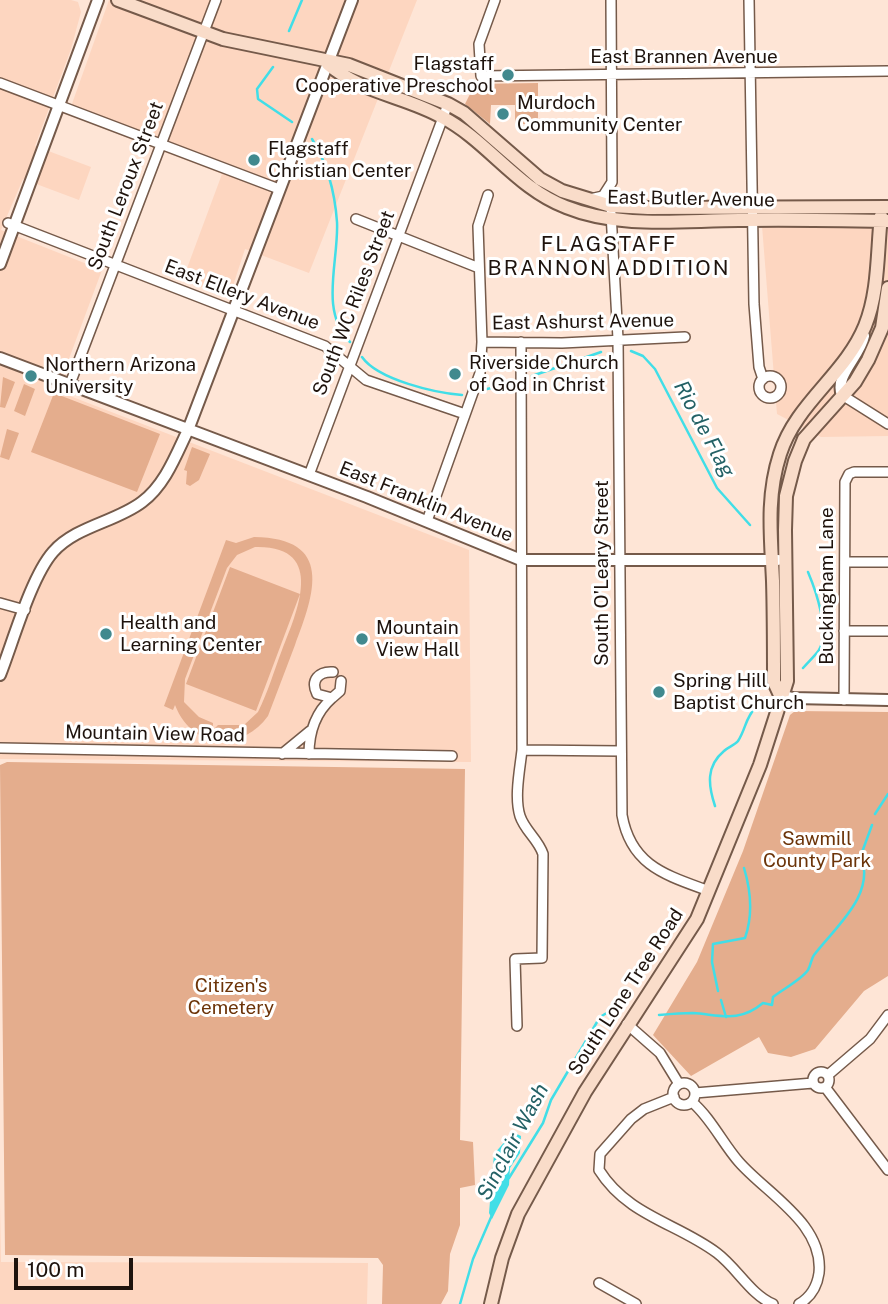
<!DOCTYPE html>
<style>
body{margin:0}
#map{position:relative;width:888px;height:1304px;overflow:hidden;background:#fee5d6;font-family:"Public Sans",sans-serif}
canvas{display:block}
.scale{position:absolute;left:14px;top:1258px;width:119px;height:32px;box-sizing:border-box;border:4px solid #1e130d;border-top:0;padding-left:9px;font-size:21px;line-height:24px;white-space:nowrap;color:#1e130d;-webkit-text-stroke:5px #fff;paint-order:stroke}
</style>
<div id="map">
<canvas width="888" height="1304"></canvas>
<div class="scale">100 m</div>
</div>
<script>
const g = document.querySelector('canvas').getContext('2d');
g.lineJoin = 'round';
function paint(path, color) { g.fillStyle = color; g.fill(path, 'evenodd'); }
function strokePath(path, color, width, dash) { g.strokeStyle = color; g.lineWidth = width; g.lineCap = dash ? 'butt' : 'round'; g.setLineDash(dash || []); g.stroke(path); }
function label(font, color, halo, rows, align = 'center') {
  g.font = font + ' "Public Sans",sans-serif'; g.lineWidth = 6; g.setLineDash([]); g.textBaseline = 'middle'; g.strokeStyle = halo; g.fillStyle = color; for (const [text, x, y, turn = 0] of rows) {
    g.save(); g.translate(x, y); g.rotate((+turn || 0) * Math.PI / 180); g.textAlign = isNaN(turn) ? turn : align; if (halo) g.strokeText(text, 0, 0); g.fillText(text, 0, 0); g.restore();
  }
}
paint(new Path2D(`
 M0 0H71L78 2 81 12 71 49 35 146 91 167 79 200 23 179 1 230 102 270 57 391 469 550 471 762 0 759Z
 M109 0H417L309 273 245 249 229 298 183 279 222 174 68 115Z
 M762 226H888V436L821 437 777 414Z
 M0 1203 1 1262 368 1263 367 1304H0Z`), '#fdd6c0');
paint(new Path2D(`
 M538 83V124H515V105H491L490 124 465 104 475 84Z
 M3 377 15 382 5 408 0 407Z
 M24 384 35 389 25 416 14 411Z
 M54 393 160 434 137 492 31 452Z
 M7 429 19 433 9 460 0 457Z
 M192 447 210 454 199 480 190 486 186 484 187 471 184 470Z
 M254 537C334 538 315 593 295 645 286 669 277 692 268 716 241 753 192 749 175 705L173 710 164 706 226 540 236 543ZM255 547C327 545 297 612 282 650 274 671 268 692 258 712L244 725H218L213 730V723L199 717 184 702 185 679 227 568 237 555Z
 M230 567 300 594 256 711 186 684Z
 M795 711 888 712V976L864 991 815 1049 791 1057 768 1053 759 1037 691 1076 653 1035 697 962 743 851 790 715Z
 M7 762 465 769 460 1140 473 1142 475 1185 460 1188V1225L450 1254 448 1291 441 1304H382L383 1265 378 1258 5 1255 0 765Z`), '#e4ad8d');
paint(new Path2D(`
 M513 1132 521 1136 520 1153 510 1168 509 1185 492 1219 489 1213 494 1154Z`), '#41dee7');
strokePath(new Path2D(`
 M289 31 302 0
 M273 67 257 89 258 99 292 122
 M312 139C327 163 335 194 337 222 339 261 319 311 350 342
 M631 351 643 356 655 369 717 488 750 525
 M362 357C378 380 436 393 462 395
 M532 376 601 352
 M487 389 508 384
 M803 668C808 662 815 656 819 650 830 631 816 591 808 572
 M715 806C708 785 706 766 724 751 728 747 735 745 738 741 746 729 745 718 756 707
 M875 814 888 794
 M718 991 712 962 713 944 745 938C753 915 751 891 744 868
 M721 1000 726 1017
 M659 1015C670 1014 682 1013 693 1013 721 1015 739 1023 763 1003L772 1005 773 997C783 989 801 980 808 970 811 965 811 959 814 955 836 926 876 895 861 855L872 825
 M509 1178 543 1123 551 1100 600 1017 615 1008
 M460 1304 473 1259 492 1215`), '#41dee7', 2.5);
const minor = new Path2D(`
 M495 0 479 44 481 76 888 71
 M749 0 754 304 759 367 763 379
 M0 83 279 189
 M590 199 603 196 612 182 611 0
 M611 213 618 339 622 815C631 866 666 875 709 891
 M356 219 479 268
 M8 223 325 346 366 380 465 414
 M482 342 562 343 685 337
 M759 387a11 11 0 1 1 22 0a11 11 0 1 1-22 0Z
 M70 384 216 0
 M842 395 888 424
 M309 475 448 104
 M427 521 480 373 482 342 478 226 488 195
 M845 562H888
 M0 603 25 610
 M844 631H888
 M333 672C319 671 310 680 317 694L332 698 340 691 341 681
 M844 700 845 482 849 474 854 472H888
 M0 748 452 756
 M522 750 621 751
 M282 754 310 731
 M309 754C309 732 315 713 332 698
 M627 1024 660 1053 679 1084
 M517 1026 515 959 542 958 543 854C538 839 525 831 520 816 514 797 520 769 522 750L521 342
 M813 1080a8 8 0 1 1 16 0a8 8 0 1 1-16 0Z
 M828 1075 870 1039 888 1015
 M673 1094a11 11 0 1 1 22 0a11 11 0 1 1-22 0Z
 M825 1087 888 1170
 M695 1093 813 1083
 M674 1097 644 1109 631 1119 600 1154 599 1170C628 1216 677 1223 717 1253 737 1268 751 1295 773 1304
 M692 1102C711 1118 723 1144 739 1162 767 1194 824 1224 819 1273 817 1287 811 1297 799 1304
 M599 1283 636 1304`);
const tertiary = new Path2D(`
 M0 264 98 0
 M0 358 367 497 521 560H778
 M842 395C834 376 860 356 864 336
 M0 675C13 642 31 577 53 552 76 526 116 522 142 502 165 485 176 455 188 430L352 0
 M780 695 793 698 888 700`);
const secondary = new Path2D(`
 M118 0 223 39 349 65 448 104 464 113 540 179 562 191 611 206 648 208 888 207
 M328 64C361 93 405 96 442 117 488 141 516 188 566 207 620 229 683 220 739 220 789 219 839 220 888 221
 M780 695 774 682C774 648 774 614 773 581 771 537 766 497 780 454 796 403 845 375 865 326 879 292 877 252 881 216
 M491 1304 502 1258 518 1214 585 1092 697 919 760 765 787 681 785 530 786 496 795 461 804 439 855 382 868 360 882 328 888 288`);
strokePath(minor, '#755a4a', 12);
strokePath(tertiary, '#755a4a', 14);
strokePath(secondary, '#755a4a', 16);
strokePath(minor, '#fff', 9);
strokePath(tertiary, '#fff', 10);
strokePath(secondary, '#f9dcc9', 12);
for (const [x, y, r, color] of [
 [508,75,7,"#41898e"],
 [503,114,7,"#41898e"],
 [254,160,7,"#41898e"],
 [455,374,7,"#41898e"],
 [31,376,7,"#41898e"],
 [106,634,7,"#41898e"],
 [362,639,7,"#41898e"],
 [659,692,7,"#41898e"]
]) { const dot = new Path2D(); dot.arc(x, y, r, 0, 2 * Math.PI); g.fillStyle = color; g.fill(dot); strokePath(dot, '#fff', 2.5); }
label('19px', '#1e130d', '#fff', [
 ["East Brannen Avenue",684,57],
 ["South Leroux Street",126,186,-69],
 ["East Butler Avenue",691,199,1],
 ["East Ellery Avenue",242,295,21],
 ["South WC Riles Street",354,303,-69],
 ["East Ashurst Avenue",583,322,-1],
 ["East Franklin Avenue",426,502,22],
 ["South O'Leary Street",602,573,-90],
 ["Buckingham Lane",827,586,-90],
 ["Mountain View Road",155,734,1],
 ["South Lone Tree Road",626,992,-57]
]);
label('19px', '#1e130d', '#fff', [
 ["Flagstaff",494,64,"right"],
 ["Cooperative Preschool",494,86,"right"],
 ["Murdoch",517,103],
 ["Community Center",517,125],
 ["Flagstaff",268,149],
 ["Christian Center",268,171],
 ["Riverside Church",469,363],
 ["of God in Christ",469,385],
 ["Northern Arizona",45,365],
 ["University",45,387],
 ["Health and",120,623],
 ["Learning Center",120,645],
 ["Mountain",376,628],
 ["View Hall",376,650],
 ["Spring Hill",673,681],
 ["Baptist Church",673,703]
], 'left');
label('19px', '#6c3409', '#fff', [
 ["Sawmill",817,839],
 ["County Park",817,861],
 ["Citizen's",231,986],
 ["Cemetery",231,1008]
]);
g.letterSpacing = '2px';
label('21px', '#1e130d', '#fff', [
 ["FLAGSTAFF",609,245],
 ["BRANNON ADDITION",609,269]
]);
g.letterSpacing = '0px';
label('italic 21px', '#236165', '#fff', [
 ["Rio de Flag",704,429,62],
 ["Sinclair Wash",513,1142,-62]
]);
</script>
